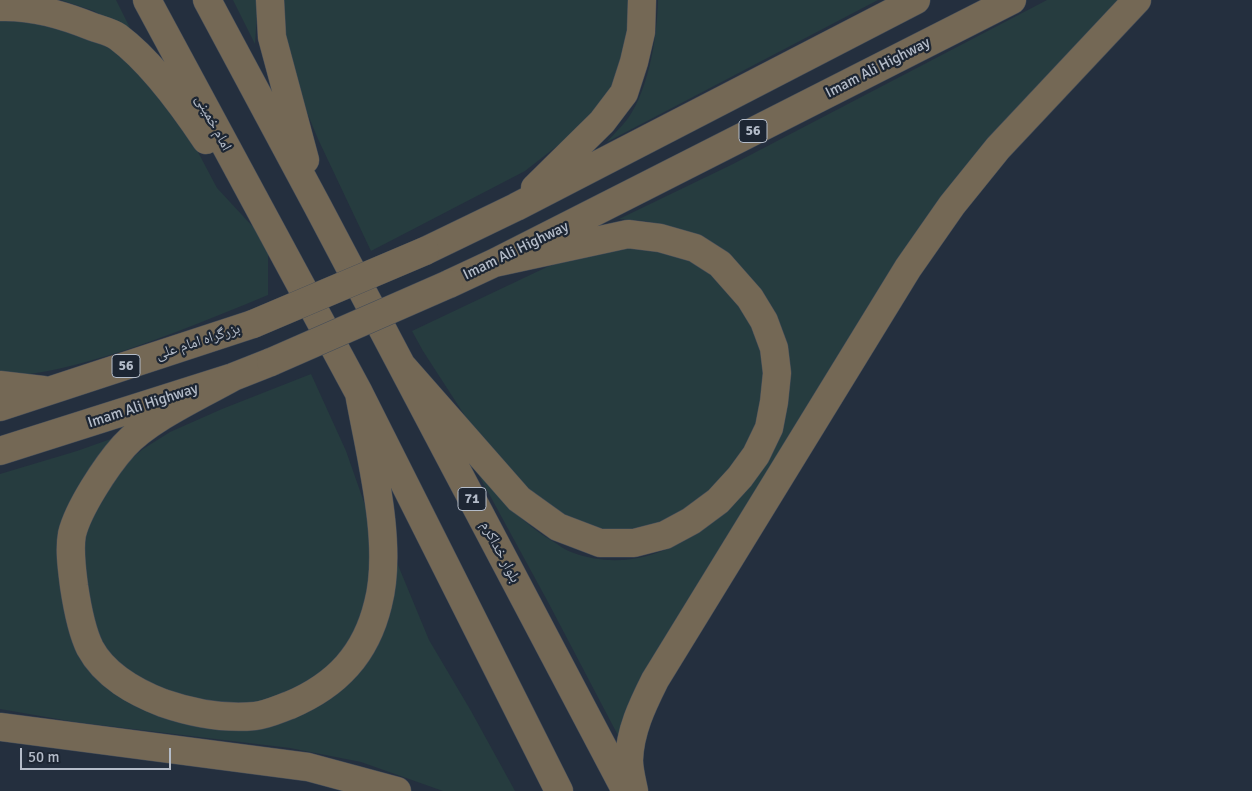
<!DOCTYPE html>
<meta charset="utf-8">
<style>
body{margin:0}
#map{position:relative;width:1252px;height:791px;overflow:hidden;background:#242f3e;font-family:Signika,sans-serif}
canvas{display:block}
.scale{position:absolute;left:20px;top:748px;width:151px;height:22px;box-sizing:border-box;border:2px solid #b4bcc9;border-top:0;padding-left:6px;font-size:15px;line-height:18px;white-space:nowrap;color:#b4bcc9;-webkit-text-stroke:4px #1d2633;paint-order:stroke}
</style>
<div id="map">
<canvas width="1252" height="791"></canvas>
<div class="scale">50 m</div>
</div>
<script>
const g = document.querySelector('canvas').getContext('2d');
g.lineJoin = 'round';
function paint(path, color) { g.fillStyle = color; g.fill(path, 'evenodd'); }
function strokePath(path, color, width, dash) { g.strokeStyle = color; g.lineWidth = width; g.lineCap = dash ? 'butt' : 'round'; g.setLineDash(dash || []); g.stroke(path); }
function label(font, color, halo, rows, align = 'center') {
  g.font = font + ' Signika,"Noto Naskh Arabic",sans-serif'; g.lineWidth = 4.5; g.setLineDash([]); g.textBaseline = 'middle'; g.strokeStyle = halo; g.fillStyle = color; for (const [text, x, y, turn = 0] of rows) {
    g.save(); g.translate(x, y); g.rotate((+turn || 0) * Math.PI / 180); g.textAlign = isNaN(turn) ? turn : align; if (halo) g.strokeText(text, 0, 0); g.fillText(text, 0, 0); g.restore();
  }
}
paint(new Path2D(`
 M61 0H116L134 36 94 11Z
 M233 0H258L255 44Z
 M280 0H629L630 40 613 90 593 118 525 171 371 251 318 139 291 74Z
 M658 0H878L607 142C615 132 626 123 632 112 650 82 657 35 658 0Z
 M1047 0H1129L968 173 623 745 548 602 476 470C499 498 523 524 554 542 559 545 565 550 571 552 629 574 684 549 727 509L786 357 669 227 645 221 619 219 733 164Z
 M0 20 54 21 115 50 153 86 189 135 217 188 268 243V295C207 320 146 346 82 363 55 370 28 377 0 374Z
 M617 245 670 247 732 288 766 355 762 425 716 496 643 535 576 529 500 470 423 351 412 331 547 267 584 254Z
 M311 374 346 451 372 525 377 548 362 629 320 685 242 710 170 698 104 654 81 600 85 531 117 471 143 449 170 432 222 409Z
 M122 435 86 482 73 620 173 716 334 696 393 553 429 640 471 711 515 791H443L361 762 290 748 75 722 0 709V474L77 451Z`), '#263c3f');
const highway = new Path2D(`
 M147 0 359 393 559 791
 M207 0 318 207 626 791
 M270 0 272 37 305 160
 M0 7C33 6 63 15 93 27 101 30 111 32 118 37 150 61 184 107 206 140
 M535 188 602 122 624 93 634 62 641 32 642 0
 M425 251 516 207 916 0
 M449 284 494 263 1012 0
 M403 367 519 499 558 527 600 543H634L665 535 691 521 718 501 740 477 756 455 769 428 774 402 777 373 774 348 764 321 750 298 720 264 695 248 660 238 628 234 494 263
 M233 377C201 395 148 419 124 446 106 466 78 509 72 534 69 550 72 570 74 586 77 606 81 630 90 648 105 676 135 692 163 703 192 713 224 719 255 716 266 715 279 709 290 705 337 685 366 654 378 604 394 544 370 455 359 393
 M0 385 43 390
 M0 407 253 324
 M0 451 233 377 271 362
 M0 727 308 767 397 791
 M634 791C632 781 629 770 629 760 630 731 642 706 655 680L908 268 952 205 998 148 1137 0`);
strokePath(highway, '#434c59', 29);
strokePath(highway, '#746855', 28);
const highwayBridge = new Path2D(`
 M253 324 425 251
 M271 362 449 284`);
strokePath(highwayBridge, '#434c59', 29, []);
strokePath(highwayBridge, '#746855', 28);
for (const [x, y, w] of [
 [753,131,28],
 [126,366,28],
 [472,499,28]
]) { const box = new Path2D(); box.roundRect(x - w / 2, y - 11.5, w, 23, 4); g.fillStyle = '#1d2633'; g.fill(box); strokePath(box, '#b4bcc9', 1); }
label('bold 14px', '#b4bcc9', null, [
 ["56",753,131],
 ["56",126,366],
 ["71",472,499]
]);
label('15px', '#b4bcc9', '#1d2633', [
 ["Imam Ali Highway",878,68,-27],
 ["امام خمینی",213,123,62],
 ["Imam Ali Highway",516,251,-26],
 ["بزرگراه امام علی",198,342,-18],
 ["Imam Ali Highway",143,406,-18],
 ["بلوار خداکرم",500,552,62]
]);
</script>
